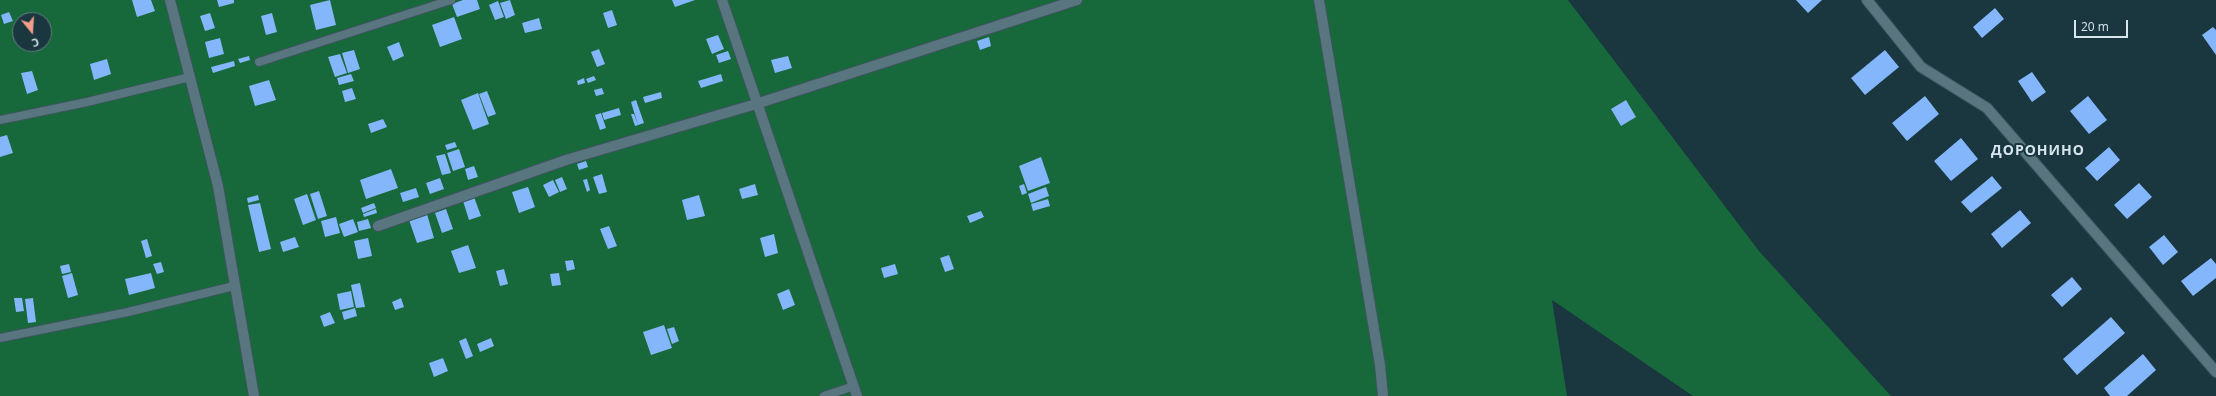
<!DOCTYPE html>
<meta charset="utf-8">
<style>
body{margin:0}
#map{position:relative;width:2216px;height:396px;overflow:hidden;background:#1a363f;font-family:"Open Sans",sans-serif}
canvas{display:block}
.north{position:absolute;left:12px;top:12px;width:40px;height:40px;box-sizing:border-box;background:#1a363f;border:1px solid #657c84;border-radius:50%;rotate:162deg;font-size:11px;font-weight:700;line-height:16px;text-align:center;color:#d6e6ec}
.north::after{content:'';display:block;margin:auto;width:14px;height:18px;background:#f49d8b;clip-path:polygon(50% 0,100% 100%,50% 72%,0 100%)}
.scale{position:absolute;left:2074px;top:20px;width:54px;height:18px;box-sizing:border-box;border:2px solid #d6e6ec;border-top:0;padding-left:5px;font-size:12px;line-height:14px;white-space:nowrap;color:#d6e6ec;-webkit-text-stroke:3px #1a363f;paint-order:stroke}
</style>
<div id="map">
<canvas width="2216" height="396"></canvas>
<div class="north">С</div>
<div class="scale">20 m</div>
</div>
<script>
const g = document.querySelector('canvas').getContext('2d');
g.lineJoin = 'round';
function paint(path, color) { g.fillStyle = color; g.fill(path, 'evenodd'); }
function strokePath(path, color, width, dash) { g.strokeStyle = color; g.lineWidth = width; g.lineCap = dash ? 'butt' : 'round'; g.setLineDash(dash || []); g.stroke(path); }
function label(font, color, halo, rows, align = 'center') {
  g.font = font + ' "Open Sans",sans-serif'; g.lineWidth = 4; g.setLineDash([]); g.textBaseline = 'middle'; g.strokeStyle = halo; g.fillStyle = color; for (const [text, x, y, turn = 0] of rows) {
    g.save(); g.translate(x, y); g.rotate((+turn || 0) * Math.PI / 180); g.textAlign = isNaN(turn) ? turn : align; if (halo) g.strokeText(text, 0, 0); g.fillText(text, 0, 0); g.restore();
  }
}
paint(new Path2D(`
 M0 0H1568L1759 251 1891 396H1693L1552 300 1567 396H0ZM20 20H44V44H20Z`), '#17683a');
paint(new Path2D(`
 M132 0H151L155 11 137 17Z
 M217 0H234V3L219 7Z
 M330 0 336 25 316 30 310 5Z
 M463 0H477L480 9 457 17 452 4Z
 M510 0 515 15 506 19 500 3Z
 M672 0H695L675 7Z
 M1796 0H1822L1808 13Z
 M498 1 504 17 495 20 489 5Z
 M1995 8 2004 19 1982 38 1973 27Z
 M612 10 617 25 608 28 603 13Z
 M9 12 13 21 4 24 1 15Z
 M210 13 215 28 205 31 200 16Z
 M272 13 277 32 266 35 261 16Z
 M454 17 462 39 440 47 432 25Z
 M539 18 542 29 525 33 522 23Z
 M2213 27 2216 30V55L2202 35Z
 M718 35 724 49 712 54 706 39Z
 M989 37 991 46 980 50 977 41Z
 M220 38 224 54 209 58 205 42Z
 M399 42 404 56 393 61 387 47Z
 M599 49 605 64 597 67 591 52Z
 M354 50 360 69 348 73 342 53Z
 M1885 50 1899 67 1865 95 1851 78Z
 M728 51 731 59 719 63 716 55Z
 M340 54 347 73 335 77 328 57Z
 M249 56 250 60 240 63 238 59Z
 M788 56 792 68 775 73 771 60Z
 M107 59 111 74 94 80 90 64Z
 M234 61 235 66 213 73 211 67Z
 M32 71 38 90 27 94 21 73Z
 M2032 72 2046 92 2032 102 2018 81Z
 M351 74 354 81 339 85 337 78Z
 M721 74 723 81 701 88 698 81Z
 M594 76 596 80 588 83 586 79Z
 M584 78 585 83 578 85 577 81Z
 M269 80 276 100 255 106 249 86Z
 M352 88 356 99 345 102 342 91Z
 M602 88 604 94 596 96 594 90Z
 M487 91 496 114 488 117 479 94Z
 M661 92 662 98 645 103 643 97Z
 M478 93 489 124 473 130 461 100Z
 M1925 96 1939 114 1907 141 1892 123Z
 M2088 96 2107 120 2089 134 2070 111Z
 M636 100 644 123 638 125 631 102Z
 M1626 100 1636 117 1621 126 1611 109Z
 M619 108 621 115 604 120 602 113Z
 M601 113 606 128 600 130 595 115Z
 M631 114H634L638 125 635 126Z
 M383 119 387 127 371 133 368 124Z
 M7 135 13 153 0 157V137Z
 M1961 138 1978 159 1951 181 1934 161Z
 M455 142 457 147 447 150 445 145Z
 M2109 147 2120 160 2097 181 2085 168Z
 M459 149 465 167 453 171 447 153Z
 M445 154 451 173 442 175 436 156Z
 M1041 157 1050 183 1028 191 1019 166Z
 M586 161 588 167 579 170 577 164Z
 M474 166 478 177 468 180 465 169Z
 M391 169 398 188 366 199 360 180Z
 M602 174 607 192 599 194 593 177Z
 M1992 176 2002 188 1971 213 1961 202Z
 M562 177 567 189 560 192 555 180Z
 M440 178 444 189 430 194 426 183Z
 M587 179 590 190 587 192 583 180Z
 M553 180 559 192 549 197 543 185Z
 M2139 183 2152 197 2127 219 2114 205Z
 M755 184 758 195 742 199 739 189Z
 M1024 184 1027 193 1022 195 1019 186Z
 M528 187 535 207 519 213 512 192Z
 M1046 187 1049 196 1031 203 1028 194Z
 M416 188 419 197 403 202 400 193Z
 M319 191 327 216 318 219 310 194Z
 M307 194 316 220 303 225 294 199Z
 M258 195 259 200 248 203 247 198Z
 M699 195 705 216 687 220 682 200Z
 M474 197 481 216 469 220 463 201Z
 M1048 199 1050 206 1033 211 1031 204Z
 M260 203 271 249 259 252 248 205Z
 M374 203 376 208 363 213 361 208Z
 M376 209 377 213 364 217 363 214Z
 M446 209 453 229 442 233 435 213Z
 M2020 210 2031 223 2002 248 1991 234Z
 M981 211 984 217 970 223 967 216Z
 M427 214 434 238 417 243 409 220Z
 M336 217 340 233 325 237 321 221Z
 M353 219 358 232 344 237 339 224Z
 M368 219 371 228 359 231 357 222Z
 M609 226 617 246 608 249 600 229Z
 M774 234 778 253 765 257 760 238Z
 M2164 235 2178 252 2163 265 2149 247Z
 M295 237 299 247 283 252 280 242Z
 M368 238 372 256 358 259 354 241Z
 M147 239 152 256 146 258 141 241Z
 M468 245 476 268 459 273 451 251Z
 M949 255 954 269 945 272 940 258Z
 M2211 258 2216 264V278L2193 296 2181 281Z
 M573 260 575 269 567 271 565 261Z
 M161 262 164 272 157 274 153 264Z
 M69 264 71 272 62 274 60 266Z
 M895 264 898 274 884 278 881 268Z
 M504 269 508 284 500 286 496 271Z
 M72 273 78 295 68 298 62 276Z
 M151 273 155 288 129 295 125 279Z
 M559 273 561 285 552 286 550 274Z
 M2072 277 2082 289 2062 307 2051 295Z
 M360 283 365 307 356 308 351 285Z
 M789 289 795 305 783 310 777 294Z
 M351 291 354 307 340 310 337 294Z
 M14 298H22L24 311 16 312Z
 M33 298 36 322 28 323 25 299Z
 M401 298 404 307 395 310 392 302Z
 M355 308 357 316 344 320 342 312Z
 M330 312 335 323 324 327 320 316Z
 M2111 317 2125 333 2077 375 2063 359Z
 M664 325 672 348 651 355 643 332Z
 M674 327 679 341 672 344 667 329Z
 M466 338 473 356 466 359 459 341Z
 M491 338 494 346 480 352 477 344Z
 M2143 354 2156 370 2127 396H2110L2104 388Z
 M443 358 448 371 434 377 429 363Z`), '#83b6fb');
const service = new Path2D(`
 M259 62 451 0
 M0 120 87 102 190 77
 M0 338 128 312 234 286
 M824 396 854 386`);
const minor = new Path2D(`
 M170 0 218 186 254 396
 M722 0 857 396
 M1319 0 1380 365 1383 396
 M1867 0 1921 67 1987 108 2216 372
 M378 226 566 160 756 104 1077 0`);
strokePath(service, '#3d555d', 10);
strokePath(minor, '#3d555d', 12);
strokePath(service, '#587580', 8);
strokePath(minor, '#587580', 10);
g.letterSpacing = '1px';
label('bold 14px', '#d6e6ec', '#1a363f', [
 ["ДОРОНИНО",2038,151]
]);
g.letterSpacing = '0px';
</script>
